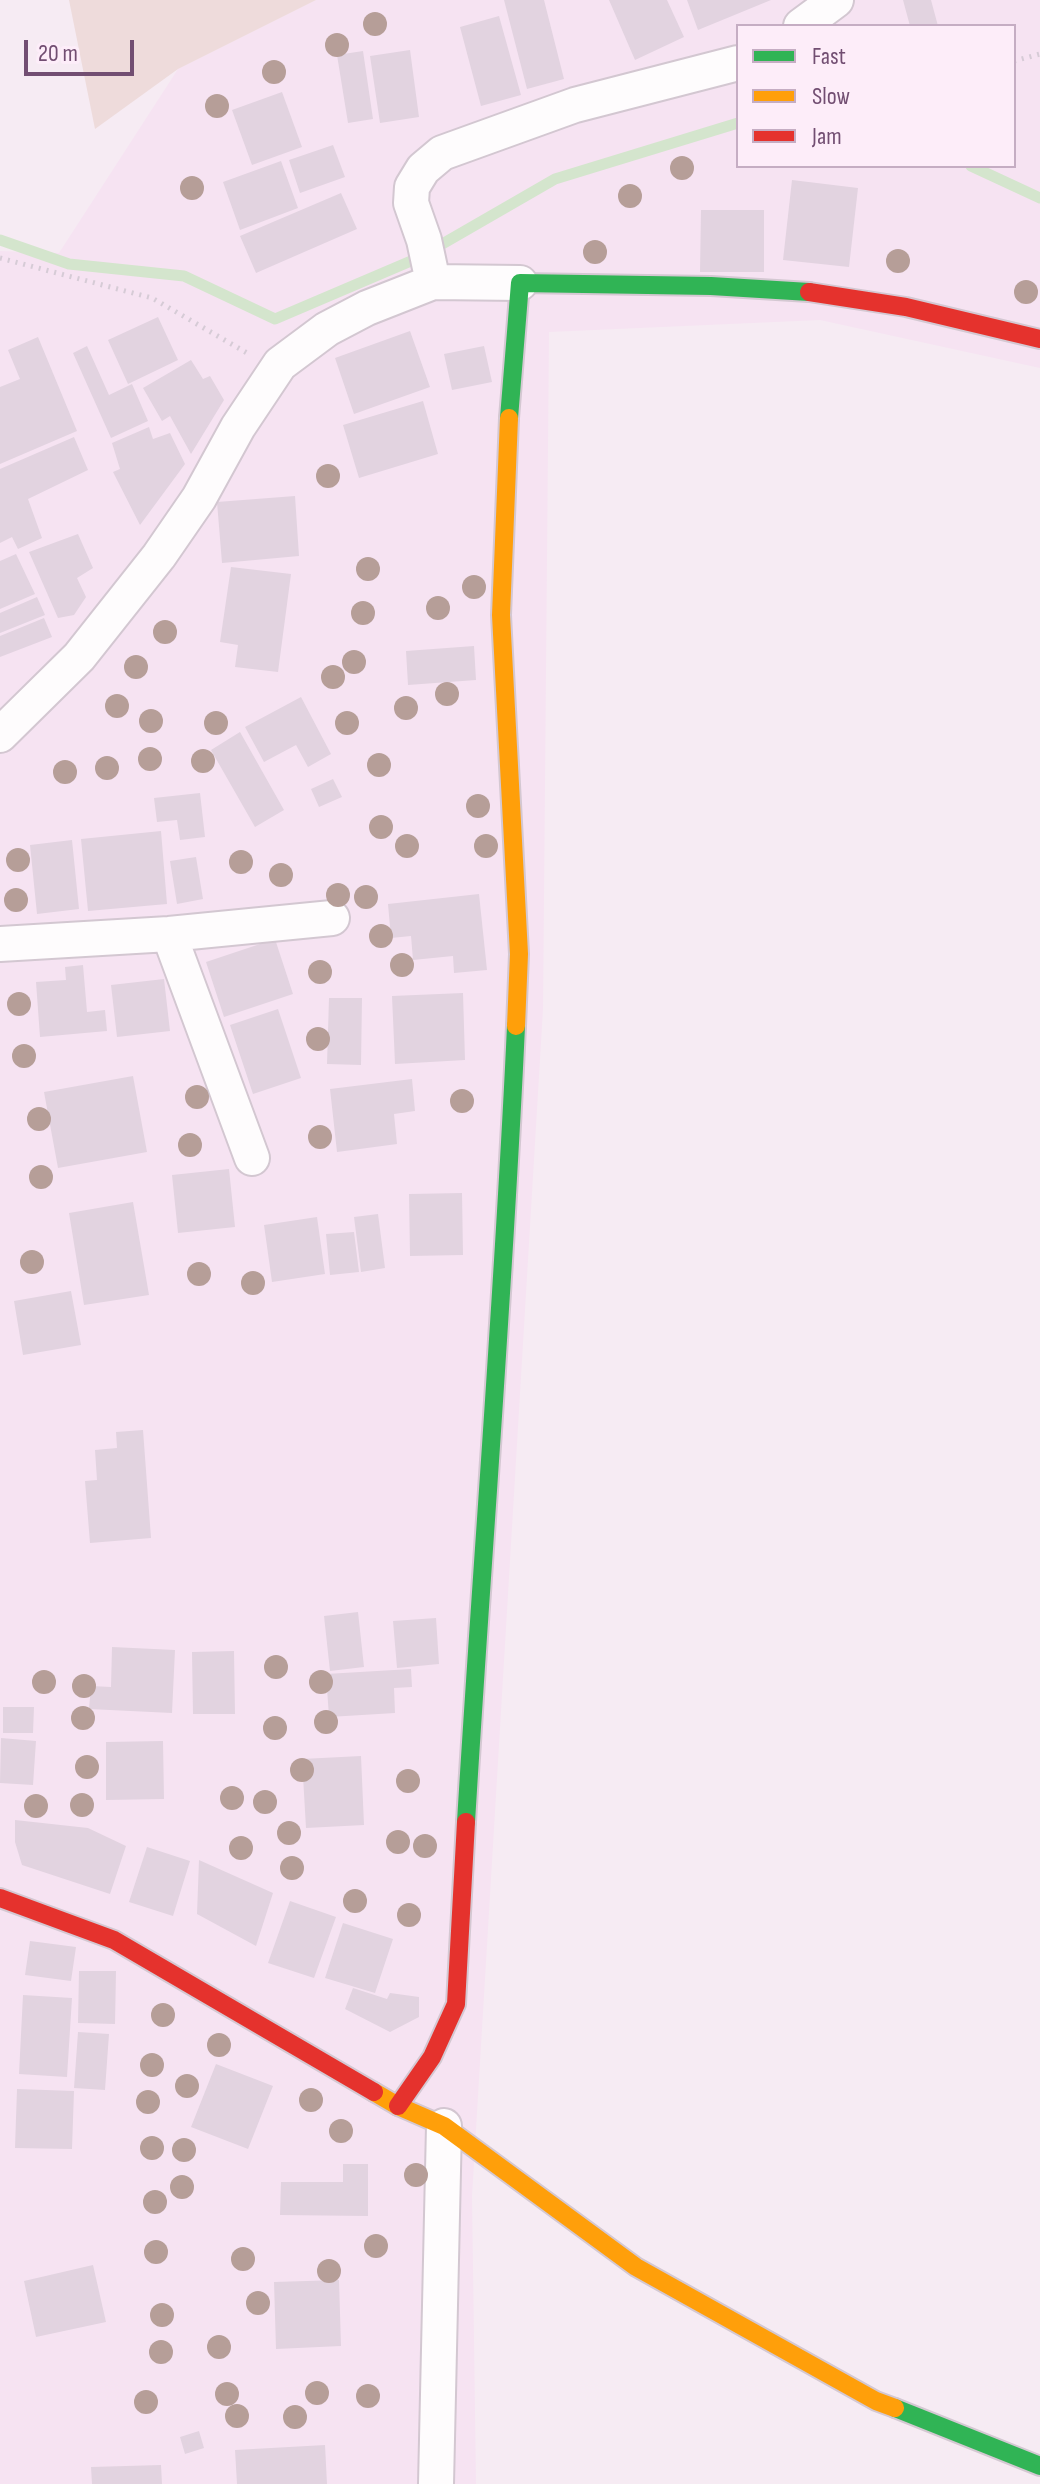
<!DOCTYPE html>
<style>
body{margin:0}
#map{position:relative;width:1040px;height:2484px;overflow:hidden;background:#f6ebf3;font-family:"Sofia Sans Condensed",sans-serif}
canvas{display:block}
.legend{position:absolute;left:736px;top:24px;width:280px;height:144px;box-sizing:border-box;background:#fdedf9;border:2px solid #c5adc3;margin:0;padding:10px 14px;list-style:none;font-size:24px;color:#724e72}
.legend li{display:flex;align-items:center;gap:16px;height:40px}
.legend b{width:40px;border:2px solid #c5adc3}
.scale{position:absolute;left:24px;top:40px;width:110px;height:36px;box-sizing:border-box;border:4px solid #724e72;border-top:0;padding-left:10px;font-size:24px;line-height:28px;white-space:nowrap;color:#724e72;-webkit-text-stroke:6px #fdedf9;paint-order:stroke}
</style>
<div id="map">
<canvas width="1040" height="2484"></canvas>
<ul class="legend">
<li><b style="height:10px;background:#30b455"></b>Fast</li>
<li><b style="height:10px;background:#ff9f0a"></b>Slow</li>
<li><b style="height:10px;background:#e5322d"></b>Jam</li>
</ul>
<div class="scale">20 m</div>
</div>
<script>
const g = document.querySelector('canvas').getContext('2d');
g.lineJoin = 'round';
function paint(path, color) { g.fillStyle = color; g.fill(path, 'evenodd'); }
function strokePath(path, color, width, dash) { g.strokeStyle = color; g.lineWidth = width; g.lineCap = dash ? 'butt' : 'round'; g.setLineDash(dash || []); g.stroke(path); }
paint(new Path2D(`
 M316 0H1040V368L820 320 549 332 543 1009 472 2196 476 2484H0V251L59 253 178 69ZM738 26H1014V166H738Z`), '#f6e3f2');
paint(new Path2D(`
 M69 0H316L178 69 95 129Z`), '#eedbdb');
strokePath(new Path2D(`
 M971 166 1040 198
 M0 240 69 264 184 276 275 319 418 258 555 179 738 123`), '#d4e5cd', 11);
paint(new Path2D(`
 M504 0H544L564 79 527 89Z
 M609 0H667L684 37 635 60Z
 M687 0H771L698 30Z
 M903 0H931L938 26H910Z
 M499 16 521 95 481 106 460 27Z
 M410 50 419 117 380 123 370 56Z
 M363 51 373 119 348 123 337 55Z
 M282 92 302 147 252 165 232 110Z
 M333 145 345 177 300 193 289 160Z
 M281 161 298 208 240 230 223 182Z
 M792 180 858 188 849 267 783 260Z
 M341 193 357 229 256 273 240 236Z
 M701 210H764V272H700Z
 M158 317 178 360 128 384 108 340Z
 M410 331 430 387 354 414 335 358Z
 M38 337 77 431 0 464V387L20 379 8 350Z
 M87 346 109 395 132 384 148 421 111 438 73 353Z
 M484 346 492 382 452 390 444 354Z
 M191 360 203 379 210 376 224 400 191 454 170 416 162 421 143 388Z
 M423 401 438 454 359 478 343 425Z
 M149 427 153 439 170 433 185 464 140 525 113 472 120 469 112 443Z
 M74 437 88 470 28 499 42 538 18 549 12 537 0 543V469Z
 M295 496 299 556 222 563 217 502Z
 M78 534 93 568 77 578 86 597 74 615 58 618 29 552Z
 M16 554 35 594 0 609V561Z
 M231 567 291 574 278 672 235 667 238 645 220 642Z
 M37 597 45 615 0 633V613Z
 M44 618 52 637 0 657V636Z
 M474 646 476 680 408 685 406 651Z
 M301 697 331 754 308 767 296 745 264 762 245 727Z
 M240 732 284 810 255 827 211 750Z
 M333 779 342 797 319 807 311 789Z
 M200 793 205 837 180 840 177 820 157 822 154 798Z
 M161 831 167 904 88 911 81 839Z
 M72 840 79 909 37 914 30 845Z
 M196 857 203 899 177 904 170 861Z
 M479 894 487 970 454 973 453 956 413 960 411 936 391 938 388 904Z
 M275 939 293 994 224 1017 206 962Z
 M83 965 87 1012 105 1010 107 1031 40 1037 36 982 66 980 65 967Z
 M164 979 170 1031 117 1037 111 985Z
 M463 993 465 1060 395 1064 392 996Z
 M329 998H362L361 1065 327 1064Z
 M278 1009 301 1078 253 1094 230 1025Z
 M133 1076 147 1152 58 1168 44 1092Z
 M412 1079 415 1111 394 1114 397 1144 337 1152 330 1089Z
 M229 1169 235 1227 178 1233 172 1175Z
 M462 1193 463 1255 410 1256 409 1194Z
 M133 1202 149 1295 84 1305 69 1213Z
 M378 1214 385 1268 361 1272 354 1217Z
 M317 1217 325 1274 272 1282 264 1225Z
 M354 1232 359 1272 330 1275 326 1234Z
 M71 1291 81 1345 23 1355 14 1301Z
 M143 1430 151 1538 90 1543 85 1481 97 1480 95 1450 117 1448 116 1432Z
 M358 1612 364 1667 330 1671 324 1616Z
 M436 1618 439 1664 397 1668 393 1621Z
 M112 1647 175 1650 172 1713 89 1709 91 1686 111 1687Z
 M234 1651 235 1714H193L192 1652Z
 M411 1669 412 1687 394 1688 395 1713 329 1717 326 1674Z
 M3 1707H34L33 1733H3Z
 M1 1738 36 1741 33 1785 0 1783Z
 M163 1741 164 1799 106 1800V1742Z
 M361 1756 364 1825 306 1828 302 1759Z
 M15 1820 88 1828 126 1846 110 1894 22 1865 15 1842Z
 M147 1847 190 1861 173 1916 129 1902Z
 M199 1860 273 1893 256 1946 197 1914Z
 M290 1901 336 1917 314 1978 268 1963Z
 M343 1923 393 1939 375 1993 325 1978Z
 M30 1941 76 1947 71 1981 25 1975Z
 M79 1971H116L115 2024 78 2023Z
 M353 1988 387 1999 390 1993 419 1997V2017L390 2032 345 2009Z
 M23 1995 72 1998 67 2077 19 2074Z
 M78 2032 109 2034 105 2090 74 2088Z
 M216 2064 273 2086 248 2149 191 2127Z
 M17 2089 74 2091 72 2149 15 2148Z
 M343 2164H368V2216L280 2215 281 2182H343Z
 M93 2265 106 2322 36 2337 24 2281Z
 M339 2280 341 2346 276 2349 274 2282Z
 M199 2431 204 2448 185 2454 180 2437Z
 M325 2445 327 2484H237L235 2450Z
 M161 2465 162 2484H92L91 2467Z`), '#e2d3e0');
const street = new Path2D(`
 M801 26 836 0
 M433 282 424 240 411 203 412 187 423 169 442 153 575 105 738 63
 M0 735 79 657 159 556 199 498 238 427 280 364 327 329 367 308 433 282 520 283
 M169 934 252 1158
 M0 944 169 934 332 918
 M436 2484 444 2126`);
const fast = new Path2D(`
 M509 418 520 283 711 286 809 292
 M466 1822C482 1557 504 1292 516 1026
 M895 2408 1040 2466`);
const slow = new Path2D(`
 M509 418 501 615 519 954 516 1026
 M374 2092 398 2106 444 2126 636 2267 876 2401 895 2408`);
const jam = new Path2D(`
 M809 292 906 307 1040 339
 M0 1898 114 1940 374 2092
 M398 2106 432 2057 456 2004 466 1822`);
strokePath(street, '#d3c7d1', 38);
strokePath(fast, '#d4c8d2', 22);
strokePath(slow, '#d4c8d2', 22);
strokePath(jam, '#d4c8d2', 22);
strokePath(new Path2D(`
 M1014 61 1040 54
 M0 258 152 298 247 353`), '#d6cbd6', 5, [2, 6]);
strokePath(street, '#fefcfd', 34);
strokePath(fast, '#30b455', 18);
strokePath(slow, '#ff9f0a', 18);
strokePath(jam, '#e5322d', 18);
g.fillStyle = '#b69e98';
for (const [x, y] of [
 [375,24],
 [337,45],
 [274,72],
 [217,106],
 [682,168],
 [192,188],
 [630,196],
 [595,252],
 [898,261],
 [1026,292],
 [328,476],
 [368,569],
 [474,587],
 [438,608],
 [363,613],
 [165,632],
 [354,662],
 [136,667],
 [333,677],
 [447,694],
 [117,706],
 [406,708],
 [151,721],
 [216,723],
 [347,723],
 [150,759],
 [203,761],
 [379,765],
 [107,768],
 [65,772],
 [478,806],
 [381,827],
 [407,846],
 [486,846],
 [18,860],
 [241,862],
 [281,875],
 [338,895],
 [366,897],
 [16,900],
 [381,936],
 [402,965],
 [320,972],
 [19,1004],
 [318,1039],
 [24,1056],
 [197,1097],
 [462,1101],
 [39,1119],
 [320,1137],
 [190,1145],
 [41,1177],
 [32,1262],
 [199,1274],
 [253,1283],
 [276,1667],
 [44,1682],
 [321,1682],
 [84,1686],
 [83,1718],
 [326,1722],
 [275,1728],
 [87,1767],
 [302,1770],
 [408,1781],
 [232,1798],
 [265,1802],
 [82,1805],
 [36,1806],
 [289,1833],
 [398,1842],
 [425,1846],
 [241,1848],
 [292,1868],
 [355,1901],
 [409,1915],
 [163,2015],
 [219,2045],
 [152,2065],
 [187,2086],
 [311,2100],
 [148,2102],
 [341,2131],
 [152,2148],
 [184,2150],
 [416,2175],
 [182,2187],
 [155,2202],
 [376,2246],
 [156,2252],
 [243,2259],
 [329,2271],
 [258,2303],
 [162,2315],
 [219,2347],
 [161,2352],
 [317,2393],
 [227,2394],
 [368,2396],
 [146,2402],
 [237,2416],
 [295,2417]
]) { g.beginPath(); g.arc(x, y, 12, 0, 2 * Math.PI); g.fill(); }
</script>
